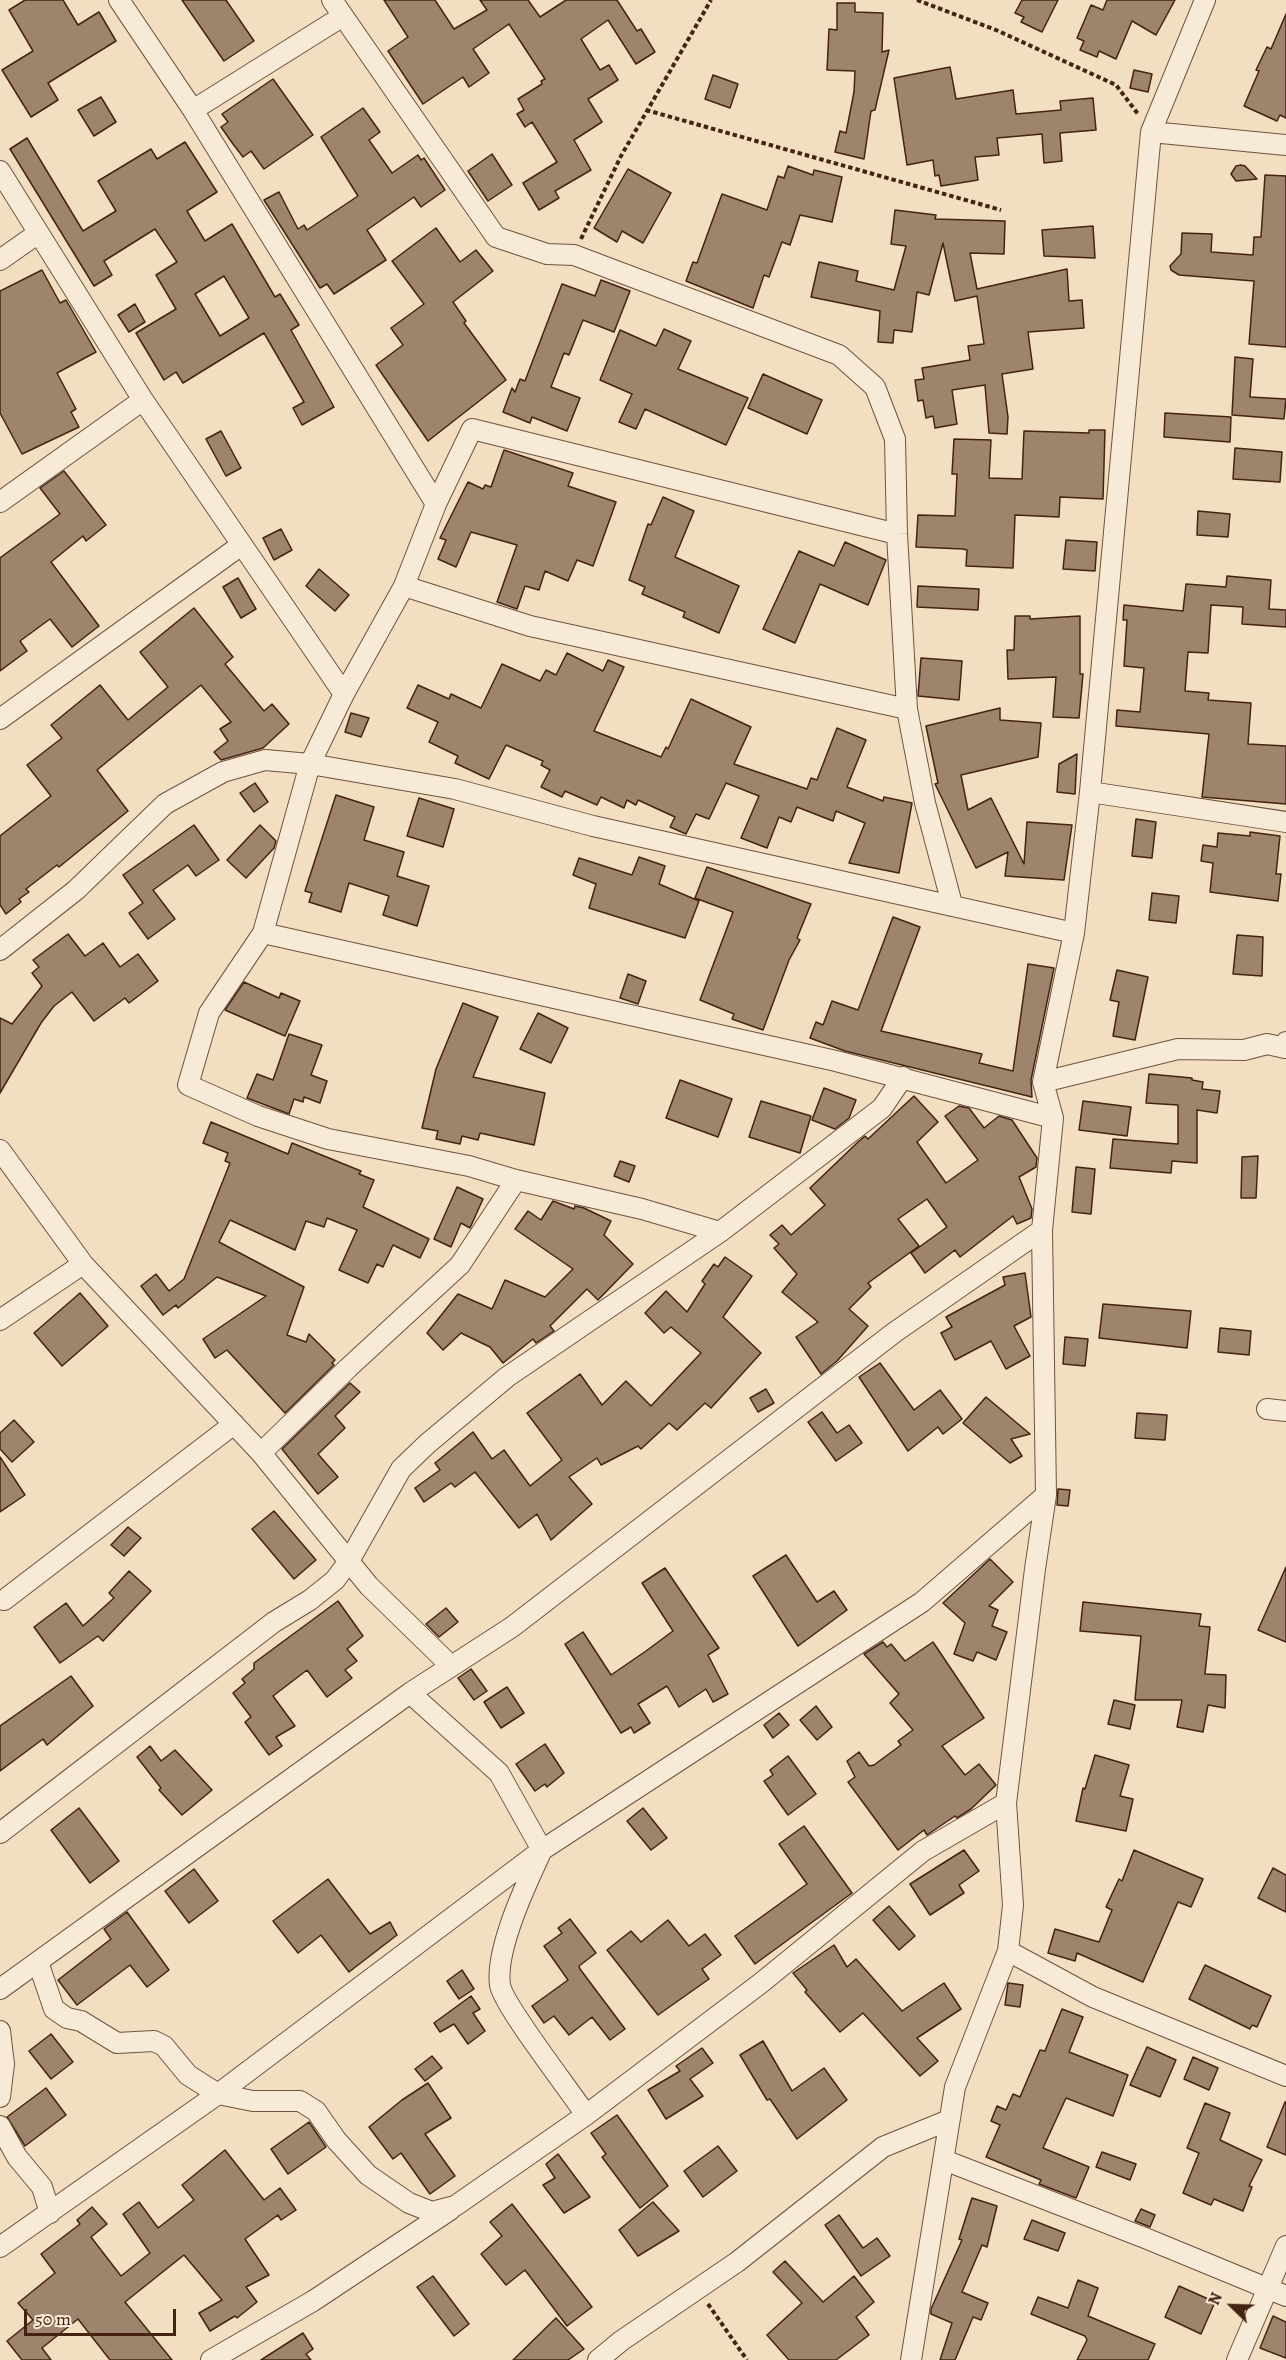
<!DOCTYPE html>
<style>
body{margin:0}
#map{position:relative;width:1286px;height:2360px;overflow:hidden;background:#f2dec1;font-family:Alegreya,serif}
canvas{display:block}
.north{position:absolute;left:1202px;top:2276px;width:60px;height:60px;-webkit-text-stroke:4px #f7ead7;paint-order:stroke;rotate:293deg;font-size:16px;font-weight:700;line-height:24px;text-align:center;color:#442313}
.north::after{content:'';display:block;margin:auto;width:21px;height:27px;background:#442313;clip-path:polygon(50% 0,100% 100%,50% 72%,0 100%)}
.scale{position:absolute;left:24px;top:2309px;width:152px;height:27px;box-sizing:border-box;border:3px solid #442313;border-top:0;padding-left:8px;font-size:18px;line-height:21px;white-space:nowrap;color:#442313;-webkit-text-stroke:4px #f7ead7;paint-order:stroke}
</style>
<div id="map">
<canvas width="1286" height="2360"></canvas>
<div class="north">N</div>
<div class="scale">50 m</div>
</div>
<script>
const g = document.querySelector('canvas').getContext('2d');
g.lineJoin = 'round';
function paint(path, color) { g.fillStyle = color; g.fill(path, 'evenodd'); }
function strokePath(path, color, width, dash) { g.strokeStyle = color; g.lineWidth = width; g.lineCap = dash ? 'butt' : 'round'; g.setLineDash(dash || []); g.stroke(path); }
const building = new Path2D(`
 M25 0H63L78 25 99 12 116 41 48 83 58 100 31 117 2 70 33 51 9 10Z
 M182 0H226L254 41 224 61Z
 M384 0H435L454 29 487 10 480 0H528L540 17 566 0H617L637 31 641 29 655 52 636 64 608 20 581 39 600 70 609 65 618 80 588 99 602 122 574 140 591 170 555 191 559 198 539 210 523 183 557 162 532 122 525 127 517 114 524 110 518 99 542 84 541 81 545 79 509 24 473 49 489 73 469 87 463 77 423 104 388 51 408 37Z
 M1022 0H1058L1042 32 1021 22 1024 17 1015 13Z
 M1107 0H1175L1156 35 1132 21 1116 59 1099 51 1097 57 1080 50 1084 41 1077 38 1091 5 1103 10Z
 M837 3H855V12L883 13 882 52 889 50 875 110 871 111 864 159 835 152 840 131 846 133 854 92 855 71 827 70 829 29 837 30Z
 M1286 14V118L1280 115 1277 121 1244 106 1259 71 1256 70 1267 47 1271 49Z
 M950 67 956 99 1013 90 1016 114 1061 110 1060 101 1093 98 1096 130 1060 133 1062 161 1044 163 1042 134 997 138 999 155 975 157 978 180 941 186 939 175 935 176 933 160 907 165 894 78Z
 M1134 70 1152 74 1148 92 1130 88Z
 M713 75 738 84 730 108 705 99Z
 M273 79 313 135 264 169 251 151 243 157 233 144 221 127 228 122 222 114Z
 M101 97 116 122 94 136 78 110Z
 M363 108 380 132 369 140 392 173 418 155 421 160 424 158 445 190 421 207 414 197 367 230 386 260 334 294 327 284 320 288 264 200 279 192 298 229 304 225 307 230 358 196 321 137Z
 M27 138 83 231 116 211 98 181 151 149 157 159 185 142 217 192 187 211 205 241 232 224 275 297 280 294 299 325 291 330 334 407 302 425 293 408 304 402 264 333 183 383 176 372 164 380 136 333 176 309 156 275 177 262 155 229 104 261 112 275 94 286 10 149ZM224 276 249 318 220 336 195 294Z
 M492 154 512 185 488 201 468 171Z
 M1241 165 1245 166 1257 179 1236 181 1231 174 1236 166Z
 M788 166 813 175 814 170 842 177 832 222 800 215 790 245 782 242 769 277 764 275 753 308 686 281 693 262 697 263 722 194 767 210 778 176 784 178Z
 M628 169 671 193 643 243 622 231 617 242 594 228Z
 M1265 175 1286 176V347L1249 344 1254 281 1179 275 1171 270 1170 266 1181 254 1182 233 1212 234 1211 252 1253 255 1254 237H1261Z
 M895 210 936 215 935 219 1005 221 1004 254 970 253 977 289 1067 269 1069 301 1082 300 1084 328 1028 332 1033 369 1002 374 1008 417 1007 434 989 433 985 385 952 390 957 424 935 428 933 416 926 418 923 400 918 401 915 380 924 379 922 368 970 360 968 346 984 344 977 296 955 301 943 243 929 295 917 292 912 332 894 330 893 343 878 342 880 311 811 297 819 262 858 271 856 281 894 290 906 246 891 244Z
 M1093 226 1095 258 1044 256 1042 230Z
 M436 228 460 262 476 250 493 271 453 302 466 321 464 323 506 380 428 441 376 365 403 345 391 328 424 304 392 261Z
 M42 270 60 303 66 300 96 352 57 373 76 409 71 412 79 427 22 454 0 413V291Z
 M601 280 630 291 614 332 583 320 569 355 564 353 551 387 580 398 567 431 532 417 530 423 503 412 512 388 515 392 520 379 525 381 562 284 595 296Z
 M135 304 145 322 129 332 118 315Z
 M664 329 691 341 678 369 748 398 726 445 645 409 636 429 619 422 632 394 600 380 620 330 656 346Z
 M1235 357 1253 359 1250 397 1286 399 1284 419 1232 415Z
 M763 374 822 400 807 434 748 408Z
 M1165 413 1231 417 1230 442 1164 437Z
 M1089 430H1105L1103 499 1060 497 1059 517 1015 515 1013 568 966 566 967 550 963 549 916 547 918 515 955 516 957 474H952L954 439 991 440 989 478 1022 479 1024 431 1089 433Z
 M221 431 241 468 226 476 206 439Z
 M1235 448 1282 452 1280 482 1233 479Z
 M504 450 573 473 568 486 616 502 593 566 577 560 568 581 545 571 539 590 525 586 517 609 497 602 517 545 471 532 456 567 438 559 446 540 440 538 468 482 483 489 485 485 491 487Z
 M64 471 106 525 86 541 83 536 51 562 99 626 72 647 50 619 20 641 27 651 0 671V558L60 514 40 488Z
 M663 497 694 511 675 557 739 586 719 633 683 617 685 612 642 594 645 587 629 580 648 524 651 525Z
 M1198 511 1230 514 1228 537 1197 535Z
 M281 529 292 550 274 560 263 538Z
 M1066 540 1097 542 1095 571 1063 569Z
 M845 542 886 560 868 605 820 584 795 643 763 629 799 551 834 566Z
 M319 569 349 595 335 611 306 586Z
 M1227 576 1271 580 1269 609 1286 610V627L1242 624 1243 607 1211 605 1208 653 1188 652 1185 691 1209 693 1208 700 1251 703 1248 744 1286 746V804L1202 797 1209 734 1116 726 1117 710 1140 712 1144 668 1124 666 1127 620H1123L1124 605 1183 611 1186 584 1226 587Z
 M238 578 256 609 241 618 223 587Z
 M918 586 979 589 978 610 917 607Z
 M194 608 233 657 225 664 264 711 272 704 289 724 263 748 221 760 214 752 228 741 220 729 231 722 201 685 97 770 128 811 59 867 57 865 26 889 29 892 19 899 21 902 6 914 0 905V836L51 796 27 765 62 738 51 725 100 685 128 720 168 687 140 652Z
 M1015 616H1030V619L1080 616V674H1083L1079 718 1053 717 1056 677 1008 679 1007 650H1014Z
 M567 653 603 671 608 660 624 667 594 731 661 757 666 747 668 749 691 699 751 727 734 764 807 789 811 778 817 780 837 728 866 740 847 787 883 801 884 797 912 803 899 873 849 863 865 823 836 811 833 821 797 807 791 822 779 817 767 848 741 838 759 796 726 783 709 819 696 814 686 834 670 827 675 817 638 800 636 805 627 800 624 808 601 797 597 805 565 791 562 797 541 787 550 770 541 765 543 761 506 745 489 779 455 763 458 756 429 742 438 722 407 708 418 685 449 699 451 694 481 708 502 664 540 681 546 670 556 675Z
 M921 658 962 661 959 700 918 696Z
 M1000 708V720L1041 723 1038 757 961 775 968 810 991 798 1024 864 1027 822 1072 825 1064 880 1005 876 1008 852 976 868 935 784 938 783 926 726Z
 M351 713 369 718 361 737 345 732Z
 M1077 754 1075 794 1057 792 1059 764Z
 M255 783 268 802 254 812 240 793Z
 M336 795 374 807 364 840 404 852 397 876 429 886 417 926 383 915 389 896 349 883 341 912 309 902 312 893 305 891Z
 M419 798 454 809 443 847 407 836Z
 M1136 819 1156 822 1152 858 1132 856Z
 M194 825 219 860 196 876 188 865 153 890 175 919 148 939 129 913 143 903 123 875Z
 M260 825 276 841 274 848 246 878 227 860Z
 M1250 832 1280 836 1276 874H1281L1278 901 1210 892 1213 863 1201 861 1203 845 1217 847 1218 833 1250 836Z
 M639 857 665 866 659 884 699 901 685 938 589 908 596 884 573 875 579 858 632 875Z
 M707 867 811 904 797 938 800 940 789 960 763 1030 732 1019 734 1014 700 1000 733 912 695 898Z
 M1152 893 1179 896 1176 923 1149 920Z
 M893 917 920 927 881 1031 982 1054 979 1063 1013 1071 1028 964 1054 968 1031 1080 1032 1097 845 1051 810 1038 816 1022 823 1025 832 1001 858 1010Z
 M68 934 85 956 103 943 120 967 138 954 158 981 129 1003 125 998 94 1021 72 992 54 1006 41 1023 0 1093V1018L12 1024 42 986 32 973 39 967 33 960Z
 M1237 935 1263 937 1262 976 1233 974Z
 M1117 970 1148 977 1135 1040 1113 1036 1119 1002 1110 1000Z
 M628 974 646 981 638 1004 620 998Z
 M244 982 279 998 281 993 300 1001 285 1036 225 1010Z
 M463 1003 498 1017 473 1077 545 1093 534 1145 480 1133 478 1140 462 1136 460 1144 436 1139 438 1131 422 1128 436 1069Z
 M538 1013 568 1028 551 1063 520 1049Z
 M289 1034 322 1045 311 1075 327 1081 320 1103 304 1097 303 1102 294 1099 289 1114 247 1098 257 1074 273 1080Z
 M1149 1074 1192 1078V1080L1203 1082 1202 1089 1220 1091 1217 1113 1197 1110V1163L1172 1161 1171 1173 1110 1168 1113 1139 1178 1144V1105L1146 1103Z
 M680 1080 732 1099 718 1137 666 1118Z
 M824 1088 856 1100 849 1118 835 1129 812 1120Z
 M914 1096 938 1122 917 1142 946 1183 978 1160 945 1116 959 1106 969 1108 984 1128 999 1116 1012 1120 1037 1158 1036 1167 1019 1177 1032 1209 1031 1218 1017 1224 1013 1216 960 1257 955 1250 925 1273 911 1253 947 1227 927 1199 898 1219 919 1246 868 1283 871 1287 849 1309 868 1326 837 1361 821 1374 796 1337 818 1322 782 1292 797 1274 774 1248 779 1244 770 1235 782 1225 791 1235 825 1205 810 1188 858 1142 865 1136 868 1139Z
 M761 1101 811 1116 800 1153 749 1137Z
 M1083 1101 1131 1107 1127 1136 1079 1130Z
 M211 1122 288 1154 292 1143 361 1171 359 1174 374 1180 363 1207 429 1239 420 1258 393 1245 383 1267 377 1264 368 1283 339 1270 357 1230 327 1218 324 1227 306 1221 295 1250 230 1220 219 1242 304 1287 287 1335 306 1342 309 1334 335 1360 332 1363 334 1365 285 1413 227 1350 215 1358 203 1339 266 1296 217 1277 178 1308 176 1305 163 1315 141 1286 156 1274 169 1291 184 1279 230 1163 225 1161 228 1153 203 1143Z
 M1258 1156 1256 1198H1241L1242 1157Z
 M620 1161 635 1166 629 1182 614 1176Z
 M1076 1167 1095 1169 1091 1214 1072 1212Z
 M457 1187 483 1199 470 1228 461 1223 451 1247 434 1239Z
 M553 1201 574 1209 575 1206 584 1208 611 1221 604 1235 633 1264 598 1300 587 1289 550 1326 554 1331 536 1343 533 1339 503 1363 490 1347 461 1333 443 1350 427 1333 458 1294 492 1309 505 1280 545 1297 573 1269 515 1229 528 1211 541 1220Z
 M725 1257 752 1276 723 1317 761 1353 711 1408 705 1403 677 1430 669 1423 641 1449 638 1446 601 1465 597 1458 569 1477 592 1504 551 1540 537 1514 519 1528 475 1472 455 1487 451 1483 424 1502 415 1488 440 1470 435 1463 473 1432 492 1459 504 1450 530 1486 562 1460 527 1413 580 1374 602 1405 626 1381 651 1406 701 1353 671 1327 664 1333 645 1313 666 1291 687 1312 705 1284 702 1281 714 1264 718 1267Z
 M1025 1273 1031 1317 1014 1326 1030 1356 1006 1369 991 1341 955 1360 941 1333 952 1327 946 1317 1005 1285 1003 1277Z
 M80 1293 108 1326 62 1366 34 1333Z
 M1103 1304 1191 1311 1187 1348 1099 1338Z
 M1220 1328 1251 1331 1249 1355 1218 1352Z
 M1065 1337 1088 1339 1085 1366 1063 1364Z
 M880 1363 914 1410 940 1390 962 1419 943 1434 938 1427 908 1451 859 1377Z
 M350 1383 360 1392 335 1416 345 1428 318 1454 338 1477 318 1494 282 1449Z
 M766 1389 774 1403 758 1412 750 1398Z
 M986 1397 1030 1434 1011 1439 1022 1456 1010 1463 963 1423Z
 M822 1412 837 1433 849 1425 862 1443 836 1461 808 1422Z
 M1137 1413 1167 1415 1165 1440 1135 1438Z
 M14 1420 34 1442 12 1462 0 1449V1433Z
 M0 1457 25 1495 0 1512Z
 M1058 1489 1070 1490 1068 1506 1057 1505Z
 M274 1511 316 1560 294 1579 252 1529Z
 M128 1527 141 1538 124 1556 111 1545Z
 M786 1555 817 1602 834 1591 847 1610 798 1646 753 1576Z
 M990 1559 1013 1582 989 1606 998 1610 992 1626 1007 1632 996 1660 977 1652 973 1661 954 1654 965 1623 943 1603Z
 M1286 1567V1642L1258 1630Z
 M665 1568 719 1648 708 1655 728 1694 713 1702 706 1689 679 1707 667 1686 638 1704 650 1723 634 1733 631 1727 621 1733 565 1644 583 1632 611 1675 646 1651 673 1631 642 1583Z
 M129 1571 151 1591 103 1641 98 1636 60 1663 34 1627 66 1603 83 1626 114 1598 109 1593Z
 M338 1601 363 1636 347 1649 357 1661 345 1670 352 1678 327 1697 307 1670 273 1696 295 1726 276 1737 282 1746 269 1755 245 1722 251 1717 233 1693 245 1683 242 1679 254 1669V1663Z
 M1083 1602 1201 1614 1199 1626 1210 1627 1205 1674 1226 1675 1225 1708 1208 1705 1203 1732 1177 1727 1182 1700H1135L1141 1636 1080 1631Z
 M446 1608 458 1622 439 1637 426 1624Z
 M883 1642 887 1647 891 1644 905 1661 933 1642 984 1718 942 1746 965 1775 979 1764 996 1785 971 1809 957 1818 955 1816 927 1835 924 1830 898 1850 848 1782 855 1777 847 1761 859 1752 869 1766 874 1765 901 1745 898 1741 913 1730 890 1703 899 1694 864 1654Z
 M471 1669 487 1691 474 1700 458 1678Z
 M71 1676 93 1706 47 1745 43 1739 0 1771V1726Z
 M507 1687 524 1713 501 1728 484 1702Z
 M1114 1700 1135 1705 1130 1729 1108 1724Z
 M816 1706 832 1727 817 1740 800 1720Z
 M779 1713 789 1725 773 1738 764 1725Z
 M545 1744 564 1773 547 1787 545 1784 535 1791 516 1764Z
 M150 1746 161 1761 175 1750 212 1790 182 1815 159 1790 161 1788 137 1757Z
 M1095 1755 1129 1765 1120 1796 1133 1799 1126 1831 1076 1821 1083 1788 1085 1789Z
 M788 1756 816 1794 788 1815 764 1781 773 1775 770 1770Z
 M79 1808 119 1861 90 1883 51 1830Z
 M643 1808 667 1838 651 1850 627 1821Z
 M804 1826 852 1893 755 1964 735 1936 807 1884 779 1844Z
 M964 1850 979 1871 959 1885 964 1893 930 1915 910 1884Z
 M1134 1850 1203 1879 1191 1907 1178 1902 1143 1982 1077 1953 1075 1961 1048 1953 1055 1929 1099 1942 1112 1910 1106 1907 1119 1879 1122 1881Z
 M1273 1868 1286 1875V1912L1258 1898Z
 M194 1869 218 1901 189 1923 165 1891Z
 M328 1879 370 1934 390 1922 397 1935 349 1972 321 1935 298 1953 273 1921Z
 M889 1906 915 1936 899 1950 873 1920Z
 M127 1912 169 1970 147 1987 130 1965 77 2005 58 1980 111 1939 104 1929Z
 M570 1919 596 1953 579 1966 580 1969 625 2029 610 2040 592 2017 569 2035 554 2016 544 2023 532 2006 568 1980 544 1946 562 1933 558 1928Z
 M668 1920 689 1946 705 1934 721 1955 702 1969 709 1979 658 2015 607 1950 631 1931 641 1942Z
 M834 1945 847 1967 856 1959 902 2011 944 1983 961 2009 917 2038 938 2061 920 2076 863 2013 840 2032 805 1992 807 1990 793 1973Z
 M1205 1965 1271 1996 1257 2027 1252 2025 1250 2029 1189 1999Z
 M462 1970 474 1989 459 1999 447 1981Z
 M1008 1983 1023 1985 1020 2007 1005 2005Z
 M471 1996 480 2009 473 2013 485 2031 468 2044 454 2024 440 2032 434 2023Z
 M1062 2009 1083 2017 1069 2052 1128 2075 1113 2116 1066 2098 1043 2148 1089 2167 1076 2198 1039 2184 1041 2180 986 2157 1000 2125 991 2121 997 2106 1006 2110 1013 2094 1020 2097 1040 2050 1045 2051Z
 M51 2034 73 2062 51 2079 29 2051Z
 M763 2041 792 2091 824 2068 847 2100 797 2139 770 2099 767 2100 740 2055Z
 M1147 2047 1176 2060 1160 2097 1130 2085Z
 M702 2048 713 2063 690 2079 703 2096 666 2119 648 2090 680 2071 676 2066Z
 M432 2056 442 2068 425 2081 415 2069Z
 M1193 2057 1218 2068 1209 2090 1184 2079Z
 M428 2083 451 2118 425 2134 455 2176 430 2194 401 2153 393 2159 369 2127 402 2100Z
 M46 2088 66 2115 25 2146 7 2117Z
 M1285 2102H1286V2155L1267 2147Z
 M1205 2103 1230 2113 1220 2140 1262 2160 1249 2186 1252 2187 1243 2211 1214 2199 1211 2205 1183 2193 1199 2153 1187 2148Z
 M617 2115 668 2186 640 2208 602 2157 606 2154 591 2133Z
 M309 2122 326 2147 288 2174 271 2149Z
 M718 2146 737 2171 703 2197 684 2171Z
 M225 2150 264 2200 280 2188 296 2210 281 2220 278 2215 245 2239 269 2275 246 2287 257 2302 237 2318 235 2316 210 2331 199 2313 222 2300 184 2255 125 2302 172 2360H110L78 2319 42 2348 51 2360H22L7 2341 33 2320 18 2303 55 2273 41 2254 80 2224 77 2220 92 2207 107 2224 91 2237 121 2276 150 2253 123 2214 139 2202 158 2228 194 2200 182 2185Z
 M1102 2152 1136 2164 1130 2180 1096 2167Z
 M558 2154 590 2197 564 2213 543 2185 555 2178 546 2164Z
 M972 2198 997 2206 987 2247 982 2245 962 2292 988 2303 981 2320 973 2317 955 2360H940L952 2323 931 2314V2309L962 2240 959 2239Z
 M653 2202 679 2231 638 2256 619 2230Z
 M512 2204 592 2307 567 2326 525 2270 506 2285 481 2254 502 2236 490 2222Z
 M1141 2209 1155 2215 1150 2227 1135 2221Z
 M839 2215 863 2248 877 2238 890 2256 861 2276 825 2225Z
 M1032 2220 1065 2233 1058 2251 1024 2239Z
 M785 2261 823 2302 854 2276 874 2302 856 2317 869 2335 836 2360H789L767 2335 802 2303 773 2272Z
 M433 2276 469 2324 454 2336 417 2287Z
 M1078 2280 1098 2288 1088 2316 1155 2344 1148 2360H1077L1087 2340 1085 2336 1031 2314 1038 2297 1068 2308Z
 M1179 2286 1215 2302 1201 2334 1165 2317Z
 M1273 2316 1286 2322V2358L1260 2348Z
 M556 2318 584 2349 568 2360H513Z
 M303 2333 313 2349 306 2354 311 2360H261Z`);
paint(building, '#9e846d');
strokePath(building, '#442313', 1.5);
const minor = new Path2D(`
 M119 0 193 110 436 504
 M332 0 496 237 547 254 574 255 839 355 875 387 895 439 897 534 907 709 925 803 952 904
 M193 110 343 16
 M1151 132 1286 145
 M0 171 143 400 344 694
 M0 260 37 234
 M0 502 143 400
 M404 586 530 626 907 709
 M0 719 240 546
 M1090 792 1286 822
 M263 933 836 1061 1053 1118
 M0 950 76 890 165 804 223 772 265 760 310 764 455 789 593 826 1074 933
 M1043 1082 1178 1049 1244 1050 1267 1044 1285 1048 1286 1042
 M0 1150 83 1264 261 1453 369 1586 450 1665
 M720 1232 642 1209 516 1180 469 1166 328 1139 258 1116 188 1085 209 1013 263 933 310 764 344 694 404 586 436 504 472 429 897 534
 M0 1320 83 1264
 M1267 1409 1286 1411
 M261 1453 348 1368 460 1265 516 1180
 M4 1600 234 1424
 M410 1693 499 1773 542 1850C527 1882 495 1949 500 1985 503 2005 571 2092 586 2115
 M0 1833 274 1622 310 1600 335 1580 349 1561 401 1469 427 1444 507 1377 720 1232 882 1108 903 1077
 M1008 1951 1093 1997 1286 2076
 M38 1962 54 2009 67 2018 81 2021 117 2043 154 2041 164 2046 188 2075 218 2094 253 2101H300L316 2111 337 2141 368 2175 409 2203 432 2212 455 2206 586 2115 761 1983 923 1851 1006 1803
 M0 1989 410 1693 512 1627 895 1332 1042 1230
 M0 2031 4 2064 0 2097
 M0 2126 17 2157 42 2187 50 2213
 M944 2160 1145 2238 1286 2296
 M0 2247 218 2094 542 1850 922 1602 1046 1495
 M211 2360 313 2301 450 2210
 M598 2360 621 2341 737 2262 883 2147 949 2120
 M911 2360 955 2087 1008 1951 1013 1905 1006 1803 1035 1569 1046 1495 1042 1230 1053 1118 1043 1082 1074 933 1090 792 1151 132 1205 0
 M1237 2360 1286 2246`);
strokePath(minor, '#70523e', 22);
strokePath(new Path2D(`
 M917 0 996 30 1116 85 1138 114
 M646 110 1001 210
 M581 239 621 156 711 0
 M708 2304 747 2360`), '#442313', 4, [4.5, 3]);
strokePath(minor, '#f7ead7', 20);
</script>
